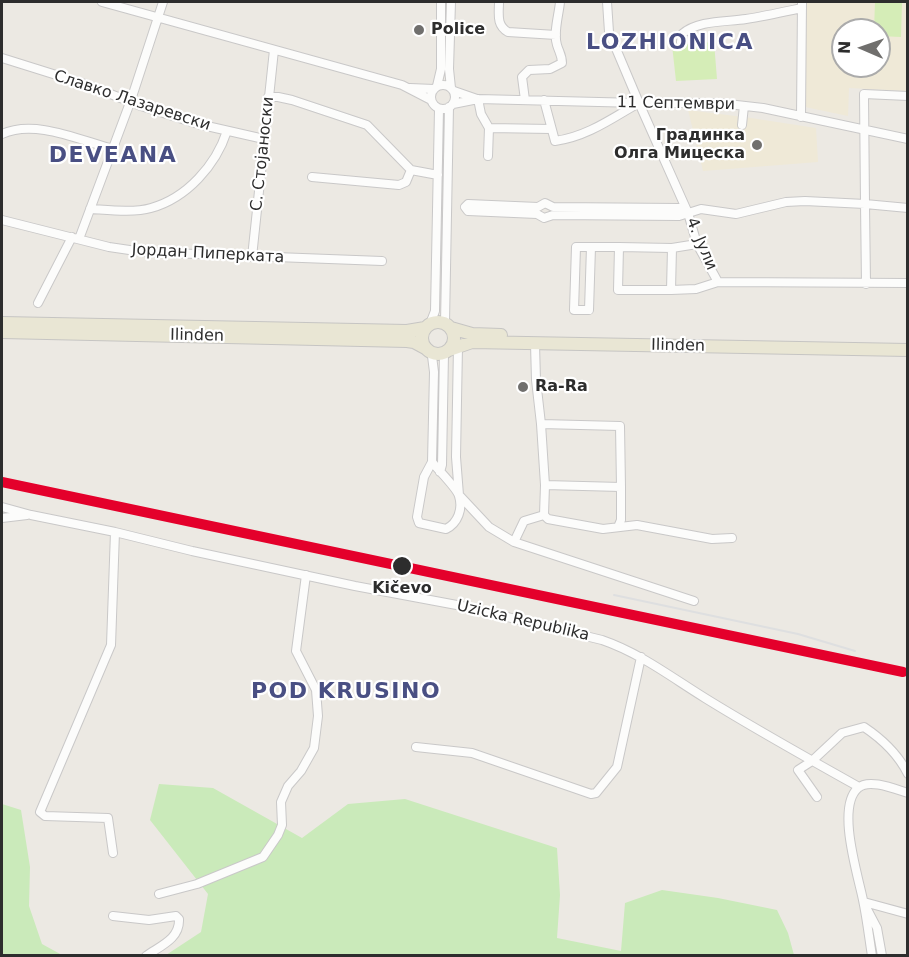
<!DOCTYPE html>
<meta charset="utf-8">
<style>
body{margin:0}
#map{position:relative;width:909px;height:957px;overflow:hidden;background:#ece9e3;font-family:"DejaVu Sans",sans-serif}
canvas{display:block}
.frame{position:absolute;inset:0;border:3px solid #2d2d2d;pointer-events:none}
.north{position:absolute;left:831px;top:18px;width:60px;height:60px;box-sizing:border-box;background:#fff;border:2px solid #ababab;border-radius:50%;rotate:272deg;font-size:16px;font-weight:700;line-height:24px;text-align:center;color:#2d2d2d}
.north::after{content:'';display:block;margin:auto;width:21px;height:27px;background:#706f6d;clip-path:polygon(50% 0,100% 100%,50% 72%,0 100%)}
</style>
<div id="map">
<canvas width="909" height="957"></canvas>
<div class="frame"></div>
<div class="north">N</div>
</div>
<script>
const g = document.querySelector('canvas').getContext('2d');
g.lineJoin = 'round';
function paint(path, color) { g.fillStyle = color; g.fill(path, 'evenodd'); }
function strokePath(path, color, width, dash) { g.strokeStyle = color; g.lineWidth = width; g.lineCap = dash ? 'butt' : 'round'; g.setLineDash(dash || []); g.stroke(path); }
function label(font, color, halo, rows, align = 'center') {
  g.font = font + ' "DejaVu Sans",sans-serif'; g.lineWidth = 4.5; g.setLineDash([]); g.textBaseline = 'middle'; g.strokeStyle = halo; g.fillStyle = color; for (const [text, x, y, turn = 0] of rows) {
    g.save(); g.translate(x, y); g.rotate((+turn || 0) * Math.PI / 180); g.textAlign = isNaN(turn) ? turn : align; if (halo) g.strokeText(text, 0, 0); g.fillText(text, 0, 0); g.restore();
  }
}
paint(new Path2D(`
 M806 2H907V91L849 88 848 116 805 107ZM843 30H879V66H843Z
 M688 110 751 118 816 128 818 162 703 171Z`), '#efe9d7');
paint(new Path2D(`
 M159 784 213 788 302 838 348 804 405 799 557 848 560 895 557 938 621 951 625 903 662 890 718 898 777 910 788 933 794 955H166L201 932 208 894 150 820Z
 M2 804 21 810 30 867 29 906 42 944 62 955H2Z`), '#caeaba');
paint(new Path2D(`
 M875 2H902L901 37 879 36V30H874Z
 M714 42 717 79 676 81 672 45Z`), '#d5edb7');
const street = new Path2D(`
 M102 2 402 85 431 100
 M451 2 449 69 451 88
 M499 2C499 14 496 25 508 32L556 35
 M607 2 609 32 639 103 688 213 697 244 718 282 908 283
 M681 42 682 34C698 20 726 22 746 19 765 16 783 12 802 8
 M2 58 85 84 141 106 198 124 264 139
 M431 97a12 12 0 1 1 24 0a12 12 0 1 1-24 0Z
 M437 86 441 69V2
 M410 88 434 89
 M454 91 477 99
 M268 97H278L292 100 367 125 411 170 438 175
 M478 99 481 114 489 128
 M525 100 522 77 529 70 550 69 562 63C562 55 559 52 557 45 553 33 559 14 560 2
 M544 100 555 141C586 137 611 119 637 104
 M453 104 478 99 639 103H719L763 108 908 139
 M801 117 802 2
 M742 125 744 106
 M2 134C35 119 79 140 113 149
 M488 156 489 128 551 129
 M312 177 399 185 406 182 411 170
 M465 207 468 211 537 214 544 218 553 215 679 216 701 209 736 214 786 202 805 201 865 204 864 94 908 96
 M465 207 468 204 538 207 545 203 553 207 679 208 688 213
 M90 209C108 210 134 213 151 208 187 198 216 165 227 131
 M2 220 109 247 143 252 382 261
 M79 239 131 100 163 2
 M697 244 672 248 671 290 696 289 718 282
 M591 247H576L574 310H589L591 247H619
 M252 257 274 50
 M866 284 865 204 908 208
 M671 290H618L619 247 672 248
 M38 303 72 237
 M445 323 449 107
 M430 324 435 311 439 109
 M535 344 536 380 541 424 620 426 621 487 545 485 541 424
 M458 346 456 457 459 495 489 527 514 542 694 601
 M427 349 432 356 434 372 432 462 424 477 417 517 419 523 446 529C458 523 463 509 459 496 457 488 438 470 432 462
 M440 472 442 465 444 353
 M2 507 31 515 115 532 192 551 355 586 462 606 602 640C640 653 671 677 705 698 755 729 807 758 859 787
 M544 515 548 519 603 529 637 525 712 539 732 538
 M2 518 27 515
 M618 527 621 520V487
 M514 542 524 521 544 515 545 485
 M416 747 472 753 591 794 596 793 617 767 641 657
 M817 797 798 770 812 761 842 733 864 727C882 739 898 754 908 774
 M113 853 108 818 45 816 40 812 111 645 115 532
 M159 894 197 884 263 857 278 835 282 825 281 802 288 786 301 771 314 748 318 716 316 690 296 651 306 575
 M864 902 908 914
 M867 909 877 928 882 956
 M113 916 149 920 176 916 179 919C180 939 160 946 146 956
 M872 956C869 937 867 919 863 900 858 875 836 807 858 788 869 778 895 789 908 793`);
const primary = new Path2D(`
 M422 338a16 16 0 1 1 32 0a16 16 0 1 1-32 0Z
 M2 323 407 331 425 328
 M451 328 472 334 501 335
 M2 332 407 341 414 342 427 349
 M449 350 472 342 908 350`);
strokePath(street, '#c9c8c8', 10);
strokePath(primary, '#c6c5c3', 14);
strokePath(street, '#fcfcfb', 8);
strokePath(primary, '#e9e6d4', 12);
strokePath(new Path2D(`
 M68 496 903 672
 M614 595 798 634 855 651`), '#dedfe0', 2);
strokePath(new Path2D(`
 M2 482 903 672`), '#e4002b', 10);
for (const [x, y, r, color] of [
 [419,30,6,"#706f6d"],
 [757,145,6,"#706f6d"],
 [523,387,6,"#706f6d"],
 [402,566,10,"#2d2d2d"]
]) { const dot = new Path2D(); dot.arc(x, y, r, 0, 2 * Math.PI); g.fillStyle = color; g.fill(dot); strokePath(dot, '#fff', 2); }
label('bold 16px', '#2d2d2d', '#fff', [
 ["Police",431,30],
 ["Градинка",745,136,"right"],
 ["Олга Мицеска",745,154,"right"],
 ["Ra-Ra",535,387]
], 'left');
label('16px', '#2d2d2d', '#fff', [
 ["Славко Лазаревски",132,101,18],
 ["11 Септември",676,104,1],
 ["С. Стојаноски",263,154,-84],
 ["4. Јули",701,244,67],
 ["Јордан Пиперката",208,254,3],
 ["Ilinden",197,336,1],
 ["Ilinden",678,346,1],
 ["Uzicka Republika",523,621,13]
]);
label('bold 16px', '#2d2d2d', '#fff', [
 ["Kičevo",402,589]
]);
g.letterSpacing = '1.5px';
label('bold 22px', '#494f83', '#fff', [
 ["LOZHIONICA",670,43],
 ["DEVEANA",113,156],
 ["POD KRUSINO",346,692]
]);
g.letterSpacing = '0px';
</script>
